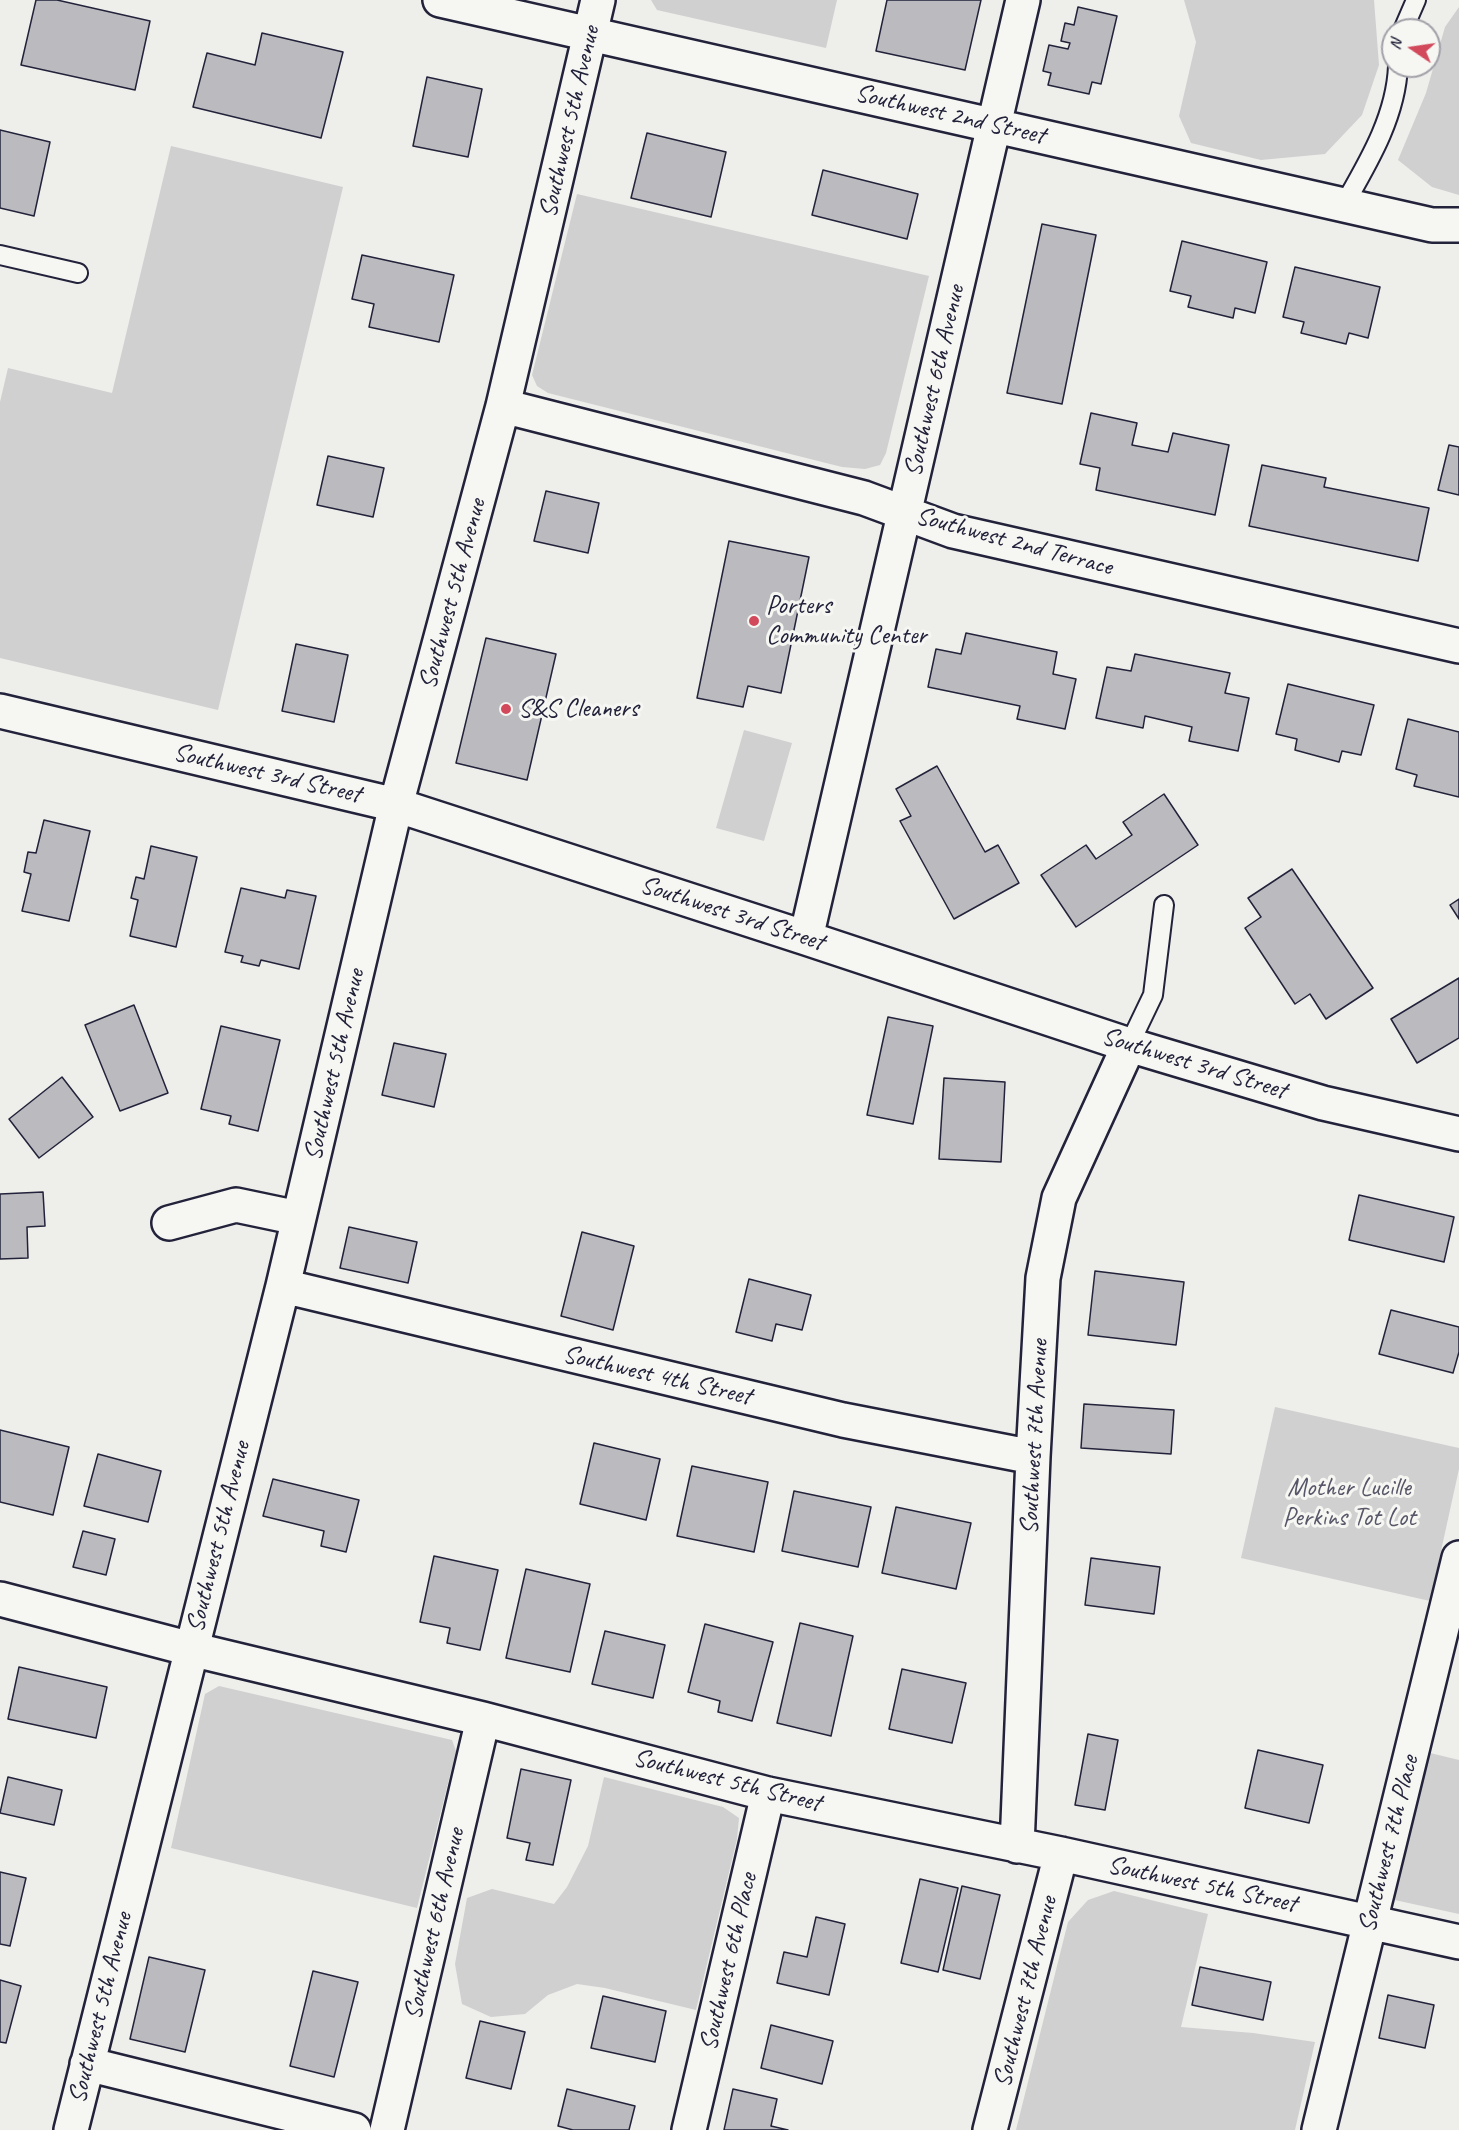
<!DOCTYPE html>
<style>
body{margin:0}
#map{position:relative;width:1459px;height:2130px;overflow:hidden;background:#eeeeeb;font-family:Caveat,sans-serif}
canvas{display:block}
.north{position:absolute;left:1381px;top:18px;width:60px;height:60px;box-sizing:border-box;background:#f6f6f2;border:2px solid #a1a1a9;border-radius:50%;rotate:283deg;font-size:16px;font-weight:700;line-height:24px;text-align:center;color:#22223b}
.north::after{content:'';display:block;margin:auto;width:21px;height:27px;background:#d1495b;clip-path:polygon(50% 0,100% 100%,50% 72%,0 100%)}
</style>
<div id="map">
<canvas width="1459" height="2130"></canvas>
<div class="north">N</div>
</div>
<script>
const g = document.querySelector('canvas').getContext('2d');
g.lineJoin = 'round';
function paint(path, color) { g.fillStyle = color; g.fill(path, 'evenodd'); }
function strokePath(path, color, width, dash) { g.strokeStyle = color; g.lineWidth = width; g.lineCap = dash ? 'butt' : 'round'; g.setLineDash(dash || []); g.stroke(path); }
function label(font, color, halo, rows, align = 'center') {
  g.font = font + ' Caveat,sans-serif'; g.lineWidth = 6; g.setLineDash([]); g.textBaseline = 'middle'; g.strokeStyle = halo; g.fillStyle = color; for (const [text, x, y, turn = 0] of rows) {
    g.save(); g.translate(x, y); g.rotate((+turn || 0) * Math.PI / 180); g.textAlign = isNaN(turn) ? turn : align; if (halo) g.strokeText(text, 0, 0); g.fillText(text, 0, 0); g.restore();
  }
}
paint(new Path2D(`
 M651 0H837L826 48 657 10Z
 M1184 0H1374L1379 65 1362 115 1325 154 1261 160 1191 143 1179 116 1196 42Z
 M1459 7V195L1432 187 1398 160 1426 93 1445 27Z
 M171 146 343 187 218 710 0 658V402L8 368 112 393Z
 M577 194 929 276 886 453 880 465 865 469 842 467 548 393 537 386 532 375Z
 M744 730 792 743 764 841 716 828Z
 M1275 1407 1459 1448V1469L1430 1601 1241 1558Z
 M219 1686 452 1740 456 1751 417 1908 171 1848 205 1694Z
 M1426 1752 1459 1760V1914L1390 1899Z
 M604 1777 723 1807 739 1818 737 1839 696 2010 605 1988 577 1984 548 1995 525 2014 491 2017 462 2004 455 1964 467 1898 492 1889 554 1904 567 1887 588 1846Z
 M1114 1891 1208 1914 1181 2027 1253 2033 1315 2042 1295 2130H1016L1068 1922 1088 1900Z`), '#d0d0d1');
const building = new Path2D(`
 M36 0H57L150 21 135 90 21 65Z
 M887 0H981L965 70 876 51Z
 M1078 7 1117 16 1101 84 1092 82 1089 94 1048 85 1051 73 1043 71 1049 45 1068 49 1070 43 1061 41 1065 23 1074 25Z
 M262 33 343 52 321 138 193 107 207 53 255 65Z
 M427 77 482 89 468 157 413 146Z
 M0 130 50 142 34 216 0 208Z
 M647 133 726 152 711 217 631 198Z
 M823 170 918 194 907 239 812 215Z
 M1042 224 1096 235 1062 404 1007 393Z
 M1182 241 1267 262 1255 313 1235 308 1233 318 1188 307 1191 296 1170 291Z
 M362 255 454 275 439 342 369 327 374 304 352 299Z
 M1295 267 1380 287 1368 338 1349 333 1346 344 1301 333 1304 322 1283 317Z
 M1091 413 1137 423 1132 445 1168 452 1173 433 1229 445 1215 515 1096 490 1100 468 1080 464Z
 M1449 445 1459 447V495L1438 490Z
 M328 456 384 468 373 517 317 505Z
 M1262 465 1326 478 1324 487 1429 508 1418 561 1249 526Z
 M546 491 599 503 588 553 534 541Z
 M729 541 809 557 781 693 748 686 743 707 697 698Z
 M966 633 1057 652 1053 674 1076 679 1065 729 1017 719 1020 706 928 687 936 649 961 654Z
 M486 638 556 654 527 780 456 763Z
 M296 644 348 655 334 722 282 711Z
 M1135 654 1230 673 1225 693 1249 698 1238 751 1189 741 1192 727 1145 716 1143 728 1096 718 1107 667 1131 671Z
 M1288 684 1374 705 1361 755 1342 751 1339 762 1295 750 1297 739 1276 734Z
 M1408 719 1459 732V797L1414 786 1417 775 1396 769Z
 M937 766 985 852 998 845 1019 883 954 919 900 821 911 816 896 789Z
 M1164 794 1198 845 1076 927 1041 875 1086 845 1096 859 1132 835 1123 822Z
 M44 820 90 831 69 921 22 911 31 874 24 872 28 852 36 853Z
 M151 846 197 857 176 947 130 936 138 900 131 898 136 877 144 879Z
 M1292 869 1373 988 1326 1019 1310 994 1295 1004 1245 928 1261 917 1248 898Z
 M241 888 285 898 287 890 316 896 299 969 261 960 259 966 241 962 243 956 225 952Z
 M1459 899V919L1450 905Z
 M1459 978V1038L1417 1063 1391 1019Z
 M134 1005 168 1093 120 1111 85 1025Z
 M888 1017 933 1026 913 1124 867 1115Z
 M221 1026 280 1040 258 1131 229 1124 231 1116 201 1109Z
 M394 1043 446 1054 434 1107 382 1095Z
 M62 1077 93 1117 39 1158 9 1119Z
 M944 1078 1005 1082 1001 1162 939 1159Z
 M43 1192 45 1226 27 1227 28 1258 0 1259V1194Z
 M1359 1195 1454 1217 1444 1262 1349 1240Z
 M349 1227 417 1242 408 1283 340 1268Z
 M582 1232 634 1246 613 1330 561 1316Z
 M1095 1271 1184 1282 1176 1345 1088 1335Z
 M749 1279 811 1295 802 1330 776 1324 772 1341 736 1332Z
 M1391 1310 1459 1327V1352L1453 1373 1379 1354Z
 M1084 1404 1174 1410 1171 1454 1081 1448Z
 M0 1430 69 1447 53 1515 0 1502Z
 M594 1443 660 1459 646 1520 580 1504Z
 M98 1454 161 1471 148 1522 84 1506Z
 M692 1466 768 1482 754 1552 677 1536Z
 M273 1479 359 1500 346 1552 321 1546 324 1531 263 1516Z
 M794 1491 871 1507 858 1567 782 1551Z
 M896 1507 971 1523 956 1589 882 1573Z
 M83 1531 115 1539 106 1575 73 1567Z
 M434 1556 498 1570 480 1650 447 1643 450 1628 420 1622Z
 M1091 1558 1160 1567 1154 1614 1085 1605Z
 M526 1569 590 1584 570 1672 506 1658Z
 M800 1623 853 1636 831 1736 777 1723Z
 M705 1624 773 1642 752 1721 718 1712 720 1701 688 1692Z
 M605 1631 665 1645 653 1698 592 1684Z
 M19 1667 107 1687 96 1738 8 1719Z
 M902 1669 966 1683 952 1743 889 1729Z
 M1088 1734 1118 1740 1105 1810 1075 1805Z
 M1258 1750 1323 1765 1309 1823 1245 1808Z
 M521 1769 571 1780 553 1865 526 1860 530 1843 507 1838Z
 M8 1777 62 1790 54 1825 0 1813Z
 M0 1872 26 1878 10 1946 0 1944Z
 M920 1879 958 1888 938 1972 901 1963Z
 M962 1886 1000 1895 980 1979 943 1970Z
 M816 1917 845 1924 829 1995 777 1983 784 1952 807 1957Z
 M149 1957 205 1970 185 2052 130 2039Z
 M1200 1967 1271 1982 1263 2020 1192 2005Z
 M313 1971 358 1982 334 2077 290 2066Z
 M0 1980 21 1986 6 2043 0 2042Z
 M1388 1995 1434 2005 1425 2048 1379 2038Z
 M603 1996 666 2011 655 2062 591 2048Z
 M480 2021 525 2032 511 2089 466 2078Z
 M771 2025 833 2041 822 2084 761 2068Z
 M567 2089 635 2106 629 2130H573L558 2126Z
 M733 2089 777 2099 771 2126 788 2130H724Z`);
paint(building, '#bbbbbf');
strokePath(building, '#22223b', 1.5);
const lane = new Path2D(`
 M1403 30 1416 0
 M1345 203C1369 161 1396 116 1398 66
 M0 255 78 273
 M1129 1045 1153 995 1164 905`);
const street = new Path2D(`
 M440 0 1432 225H1459
 M503 406 864 498 953 531 1459 646
 M0 711 396 805 806 938 1129 1045 1323 1103 1459 1134
 M806 938 1023 0
 M169 1223 236 1205 298 1218
 M283 1286 843 1420 1033 1457
 M0 1599 191 1649 483 1719 768 1794 1061 1854 1459 1942
 M1017 1846 1033 1457 1043 1278 1059 1198 1129 1045
 M87 2064 354 2130
 M71 2130 283 1286 396 805 503 406 598 0
 M387 2130 483 1719
 M689 2130 768 1794
 M990 2130 1061 1854
 M1319 2130 1459 1558`);
strokePath(lane, '#22223b', 22);
strokePath(street, '#22223b', 38);
strokePath(lane, '#f6f6f2', 18);
strokePath(street, '#f6f6f2', 33);
for (const [x, y, r, color] of [
 [754,621,6,"#d1495b"],
 [506,709,6,"#d1495b"]
]) { const dot = new Path2D(); dot.arc(x, y, r, 0, 2 * Math.PI); g.fillStyle = color; g.fill(dot); strokePath(dot, '#f6f6f2', 2); }
label('26px', '#22223b', '#f6f6f2', [
 ["Southwest 2nd Street",950,115,13],
 ["Southwest 5th Avenue",570,122,-77],
 ["Southwest 6th Avenue",935,381,-77],
 ["Southwest 2nd Terrace",1014,542,15],
 ["Southwest 5th Avenue",453,594,-75],
 ["Southwest 3rd Street",267,774,13],
 ["Southwest 3rd Street",732,914,18],
 ["Southwest 3rd Street",1194,1064,17],
 ["Southwest 5th Avenue",335,1065,-77],
 ["Southwest 4th Street",657,1376,13],
 ["Southwest 7th Avenue",1035,1437,-87],
 ["Southwest 5th Avenue",219,1537,-76],
 ["Southwest 5th Street",727,1781,14],
 ["Southwest 7th Place",1389,1844,-76],
 ["Southwest 5th Street",1202,1885,12],
 ["Southwest 6th Avenue",435,1924,-77],
 ["Southwest 6th Place",729,1962,-77],
 ["Southwest 7th Avenue",1026,1992,-76],
 ["Southwest 5th Avenue",101,2008,-76]
]);
label('26px', '#22223b', '#f6f6f2', [
 ["Porters",766,606],
 ["Community Center",766,636],
 ["S&S Cleaners",518,709]
], 'left');
label('26px', '#565668', '#f6f6f2', [
 ["Mother Lucille",1349,1488],
 ["Perkins Tot Lot",1349,1518]
]);
</script>
